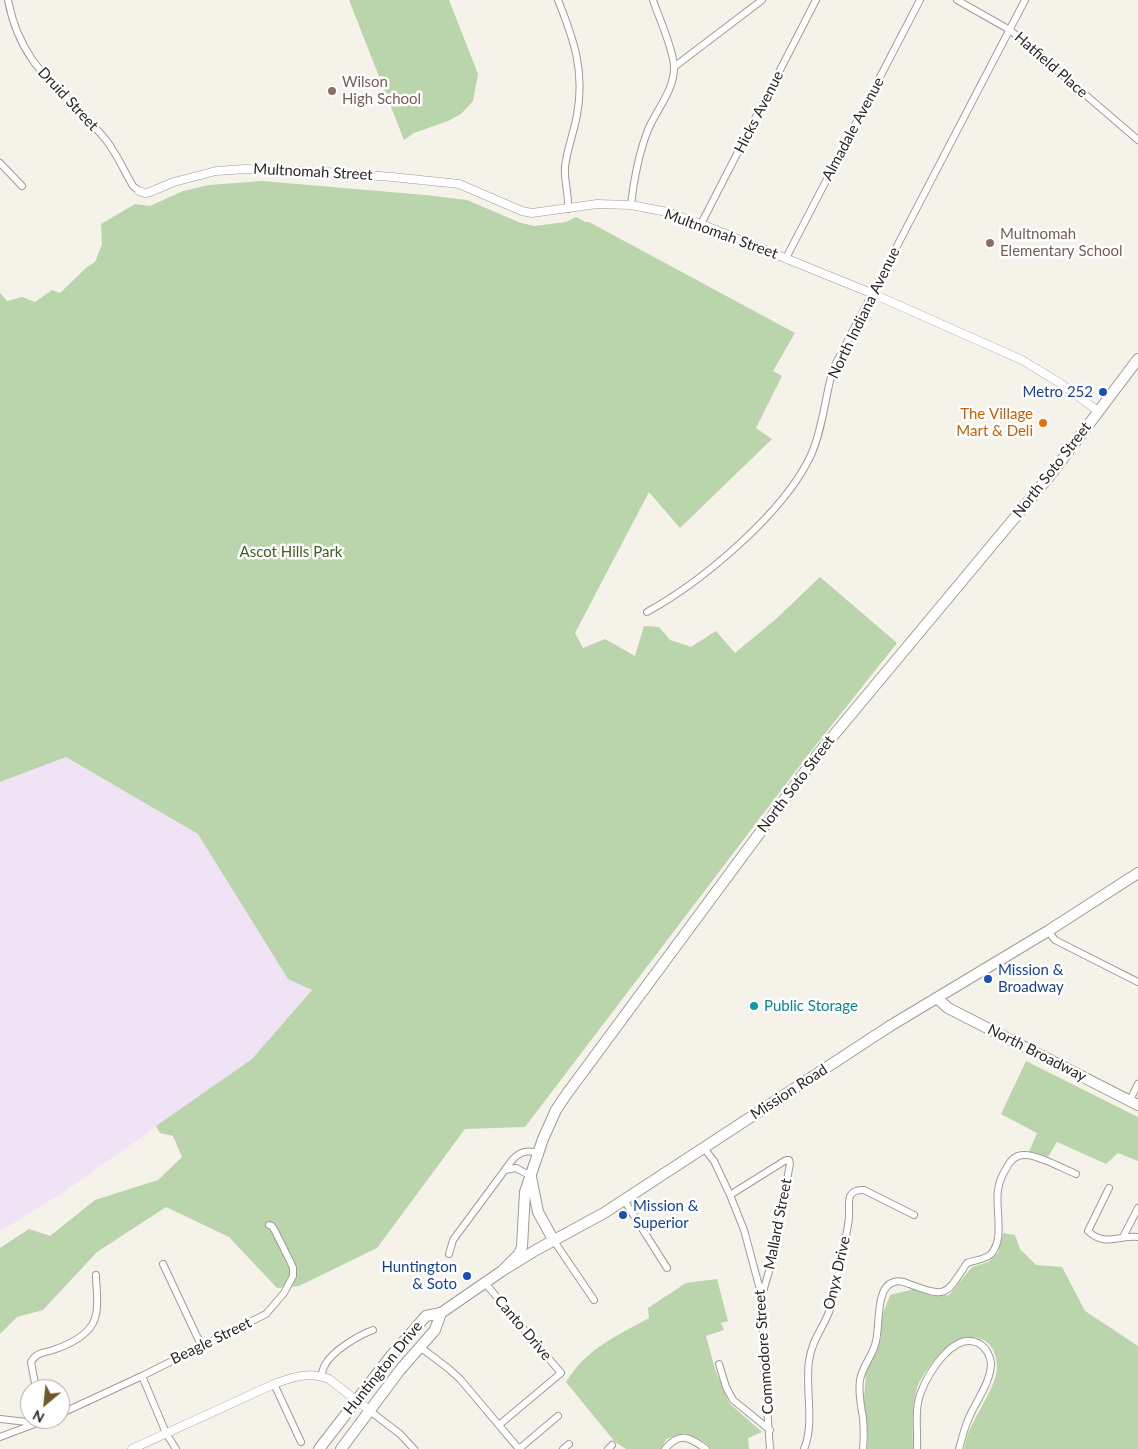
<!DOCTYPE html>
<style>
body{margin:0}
#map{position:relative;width:1138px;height:1449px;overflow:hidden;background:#f5f2e9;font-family:Lato,sans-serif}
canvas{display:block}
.north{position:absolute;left:20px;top:1379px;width:50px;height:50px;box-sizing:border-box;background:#fff;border:1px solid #aaa9a8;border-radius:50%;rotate:208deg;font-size:14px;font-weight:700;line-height:20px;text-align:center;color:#2a2926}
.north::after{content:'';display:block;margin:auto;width:18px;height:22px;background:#705829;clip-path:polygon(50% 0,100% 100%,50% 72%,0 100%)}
</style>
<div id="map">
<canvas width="1138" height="1449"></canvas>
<div class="north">N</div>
</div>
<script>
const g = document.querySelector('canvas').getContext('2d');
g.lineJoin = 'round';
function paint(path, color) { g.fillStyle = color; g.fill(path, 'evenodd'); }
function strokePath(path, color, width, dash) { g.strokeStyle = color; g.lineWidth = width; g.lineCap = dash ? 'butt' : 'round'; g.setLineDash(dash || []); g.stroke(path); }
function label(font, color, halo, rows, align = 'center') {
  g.font = font + ' Lato,sans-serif'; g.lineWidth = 5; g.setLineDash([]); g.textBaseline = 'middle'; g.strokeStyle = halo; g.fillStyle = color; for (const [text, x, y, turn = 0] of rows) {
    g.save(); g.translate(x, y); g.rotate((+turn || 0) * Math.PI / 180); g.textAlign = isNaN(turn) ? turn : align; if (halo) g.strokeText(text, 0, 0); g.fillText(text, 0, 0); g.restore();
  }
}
paint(new Path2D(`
 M66 757 199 834 288 979 312 990 252 1059 61 1194 0 1231V782Z`), '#f1e3f6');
paint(new Path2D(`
 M349 0H449L478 74 473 101 461 114 448 121 414 133 404 140Z
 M262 181 425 195 467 200 521 223 535 226 566 222 576 217 585 222H589L795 333 773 371 782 376 756 428 772 439 680 528 649 492 575 633 583 648 605 639 635 656 644 626 659 627 670 640 691 647 716 631 735 653 776 619 820 577 897 643 808 755 525 1127 465 1129 377 1248 299 1286 277 1288 229 1237 166 1207 97 1252 43 1310 17 1317 0 1334V1248L29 1229 50 1236 95 1200 158 1180 182 1157 173 1136 160 1133 156 1126 252 1059 312 990 288 979 198 834 66 757 0 782V293L7 301 22 297 35 302 52 290 60 293 87 267 95 262 102 244 101 224 135 204 150 206 183 191 209 185Z
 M1026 1061 1138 1117V1161L1118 1153 1106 1164 1057 1142 1048 1157 1029 1152 1037 1133 1001 1114Z
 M1003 1233 1015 1235 1020 1249 1036 1265 1062 1267 1085 1311 1138 1346V1449H964C966 1442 967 1434 971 1427 978 1412 997 1383 997 1368 997 1338 973 1329 950 1345 939 1353 921 1375 917 1388 911 1407 913 1429 913 1449H867L868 1440 864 1400 866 1373 881 1338V1319L890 1295 914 1289 931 1296 949 1295 972 1267 988 1262 998 1253Z
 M717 1279 728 1321 721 1323 724 1330 706 1336 715 1369 729 1403 762 1432 748 1438 749 1449H711L707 1444 685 1433 666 1439 662 1449H626L615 1442 566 1382C587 1348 615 1337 649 1318L648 1308 686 1283Z`), '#bad4ab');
const minor = new Path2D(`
 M8 0C21 70 65 90 106 140 117 154 124 171 133 186L139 191
 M558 0C574 40 585 71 577 115 574 132 567 149 565 167 564 181 569 195 568 209
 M957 0 1010 30 1138 140
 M674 67 762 0
 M0 163 22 186
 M631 205C634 179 638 155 648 130 656 110 675 90 674 66 673 48 659 18 653 0
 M701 224 816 0
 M786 258 920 0
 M647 612C703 581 784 513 811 455 823 428 825 397 833 369L1025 0
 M1048 931 1055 940 1138 982
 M1130 1100 1138 1084
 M703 1147 714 1161 730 1195 744 1230 762 1297 764 1362 770 1449
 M505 1170 516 1168 531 1176
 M1109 1188 1088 1231C1104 1247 1120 1235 1138 1237
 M730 1195 786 1160H789L790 1164 770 1268 762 1295
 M624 1200 667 1268
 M1123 1237 1138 1208
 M554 1241 594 1300
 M449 1254 453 1240 513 1159C521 1151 528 1150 539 1153
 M163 1264 201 1345
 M485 1283 561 1373 499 1425
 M420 1347 449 1369 460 1379 519 1449
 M719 1364 726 1387 733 1400 770 1430
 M142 1376 166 1433 176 1449
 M321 1376C322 1373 323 1368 325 1365 332 1351 359 1335 373 1330
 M274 1384 301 1442
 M36 1389 31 1362C37 1352 43 1353 53 1350 71 1344 93 1334 96 1314 99 1302 96 1288 96 1275
 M370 1411 400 1434 414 1449
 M60 1414 142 1376 266 1314 284 1293 293 1276V1268L290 1261 275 1231 272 1226 269 1225
 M0 1419 36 1423
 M0 1437 48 1419
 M519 1449 558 1416
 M563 1449 569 1444
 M608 1449 612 1445
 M665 1449C680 1431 689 1437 706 1449
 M804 1449C815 1423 805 1389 809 1361 812 1340 822 1330 829 1312 837 1289 840 1264 845 1240 847 1233 848 1225 849 1218 850 1205 844 1189 864 1190L914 1215
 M863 1449C864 1439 864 1429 863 1418 861 1405 858 1393 860 1380 862 1367 871 1358 875 1345 881 1330 874 1287 894 1282 899 1280 905 1282 909 1284 947 1298 945 1296 967 1263 974 1260 985 1260 991 1254 1005 1239 995 1209 998 1190 999 1183 1002 1175 1006 1169 1010 1160 1016 1154 1026 1155 1038 1155 1064 1169 1076 1174
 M917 1449C918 1431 914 1409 921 1392 928 1374 954 1329 980 1344 987 1349 990 1356 991 1363 991 1383 975 1402 968 1420 964 1429 962 1439 959 1449`);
const tertiary = new Path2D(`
 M139 191 145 193 150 192 174 182 216 171 245 169 327 172 392 177 459 184 522 211 532 213 597 204 631 205 667 212 701 224 871 293 1022 360 1060 383 1098 411
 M132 1449 274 1384C293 1377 309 1371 329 1379L370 1411`);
const primary = new Path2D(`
 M937 998 948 1008 1138 1105
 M531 1177 538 1212 554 1241
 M502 1271 519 1254 522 1247 525 1192 543 1139 556 1110 566 1095 818 754 1052 473 1138 359
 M319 1449 390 1357 426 1316 441 1313 502 1271 536 1250 604 1213 890 1026 1048 931 1138 873
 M341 1449 400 1370 435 1330 441 1313`);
strokePath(minor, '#9f9c94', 8);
strokePath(tertiary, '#9f9c94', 9);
strokePath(primary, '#9f9c94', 12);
strokePath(minor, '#fff', 6);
strokePath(tertiary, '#fff', 8);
strokePath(primary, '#fff', 10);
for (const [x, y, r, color] of [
 [332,91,5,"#8d6e63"],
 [990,243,5,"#8d6e63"],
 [1103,392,5,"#1a4fb4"],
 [1043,423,5,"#e8710a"],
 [988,979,5,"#1a4fb4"],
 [754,1006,5,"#0f9aa8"],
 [623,1215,5,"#1a4fb4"],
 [467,1276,5,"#1a4fb4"]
]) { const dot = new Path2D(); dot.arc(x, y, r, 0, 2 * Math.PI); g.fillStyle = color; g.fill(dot); strokePath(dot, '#fff', 2); }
label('15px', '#2a2926', '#fff', [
 ["Hatfield Place",1051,65,41],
 ["Druid Street",68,99,47],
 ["Hicks Avenue",759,112,-63],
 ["Almadale Avenue",853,129,-62],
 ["Multnomah Street",313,172,3],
 ["Multnomah Street",721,234,20],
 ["North Indiana Avenue",864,313,-64],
 ["North Soto Street",1052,470,-52],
 ["North Soto Street",796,784,-53],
 ["North Broadway",1037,1053,27],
 ["Mission Road",789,1092,-33],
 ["Mallard Street",778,1224,-79],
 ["Onyx Drive",837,1273,-77],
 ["Canto Drive",523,1328,50],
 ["Beagle Street",211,1341,-26],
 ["Commodore Street",764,1352,-94],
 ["Huntington Drive",383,1368,-51]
]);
label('15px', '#785e54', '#fff', [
 ["Wilson",342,82],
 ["High School",342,99],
 ["Multnomah",1000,234],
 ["Elementary School",1000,251]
], 'left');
label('15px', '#164399', '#fff', [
 ["Metro 252",1093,392],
 ["Mission &",998,970,"left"],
 ["Broadway",998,987,"left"],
 ["Mission &",633,1206,"left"],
 ["Superior",633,1223,"left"],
 ["Huntington",457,1267],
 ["& Soto",457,1284]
], 'right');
label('15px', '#c56008', '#fff', [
 ["The Village",1033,414],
 ["Mart & Deli",1033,431]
], 'right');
label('15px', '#3d6023', '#fff', [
 ["Ascot Hills Park",291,552]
]);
label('15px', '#0d838f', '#fff', [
 ["Public Storage",764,1006]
], 'left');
</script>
